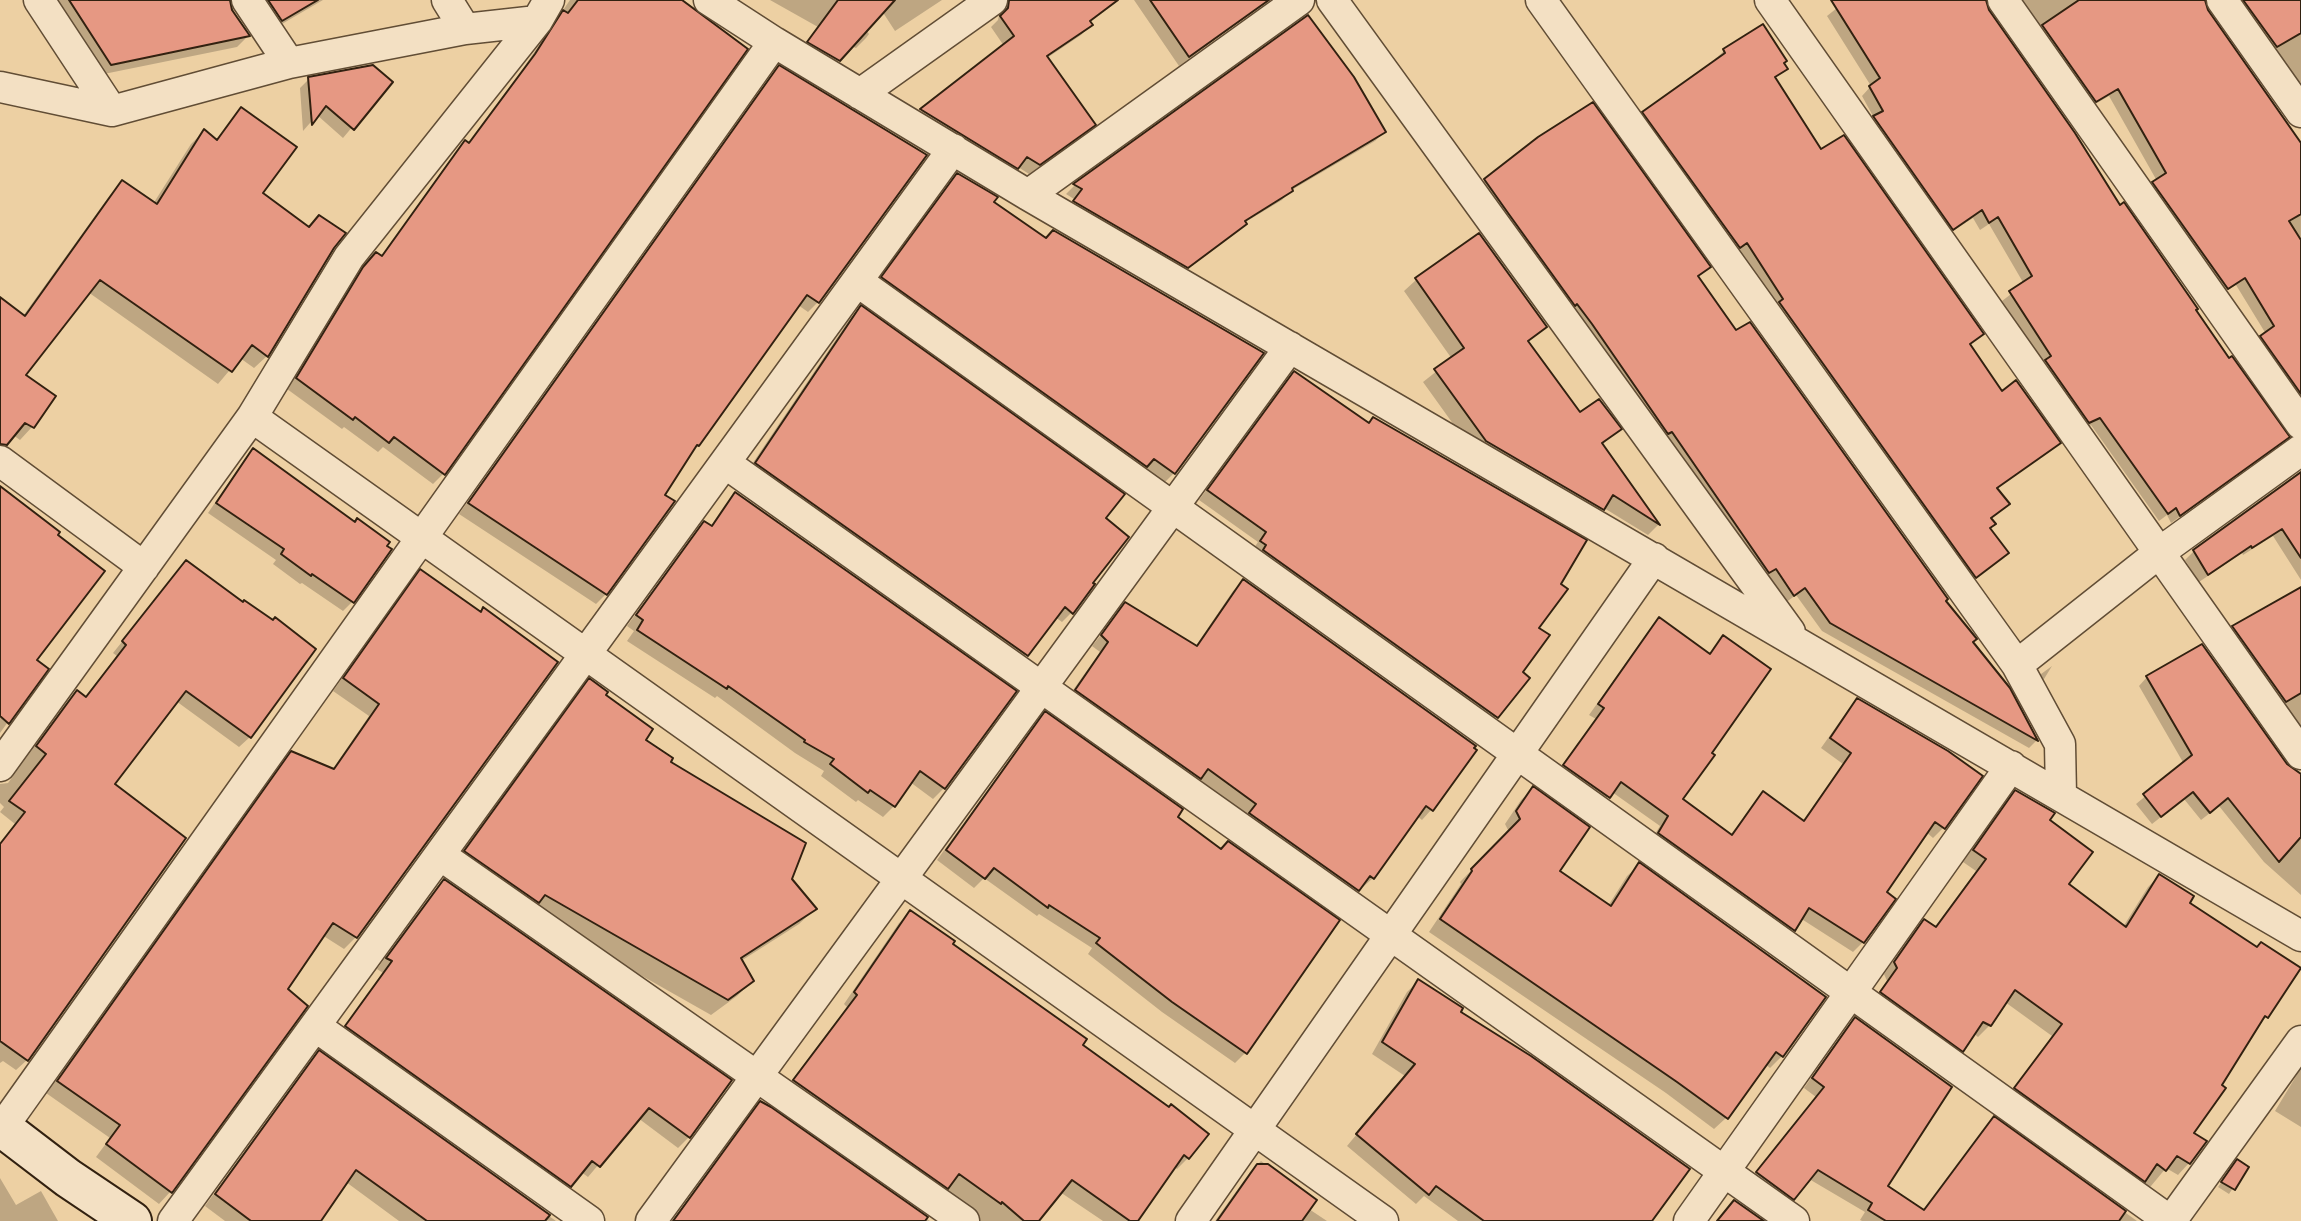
<!DOCTYPE html>
<style>
body{margin:0}
canvas{display:block;background:#edd0a3}
</style>
<canvas width="2301" height="1221"></canvas>
<script>
const g = document.querySelector('canvas').getContext('2d');
g.lineJoin = 'round';
function paint(path, color) { g.fillStyle = color; g.fill(path, 'evenodd'); }
function strokePath(path, color, width, dash) { g.strokeStyle = color; g.lineWidth = width; g.lineCap = dash ? 'butt' : 'round'; g.setLineDash(dash || []); g.stroke(path); }
paint(new Path2D(`
 M51 0H228L248 36 237 47 99 75Z
 M248 0H323L270 31Z
 M570 0H678L742 47H747L443 474 433 484 383 447 378 452 344 427 342 429 287 389 353 280 365 264 381 257 455 153 466 143 467 144 524 67Z
 M770 0H942L895 31 882 11 866 30 869 34 866 38 856 48 851 46 829 70 799 52 818 27Z
 M997 0H1119L1089 22 1091 25 1081 35 1047 58 1093 125 1084 134 1029 174 1018 167 1007 177 911 120 1004 46 991 27 998 20 1000 10Z
 M1134 0H1257L1260 5 1250 14 1179 66Z
 M1847 0H1984L2119 207 2194 311 2279 445 2171 523 2167 515 2159 521 2091 425 2086 429 2002 301 2024 284 1989 224 1980 230 1973 218 1944 237 1866 126 1874 118 1862 96 1871 86 1827 16Z
 M2010 0H2203L2206 11 2301 146V414L2253 345 2266 334 2236 285 2218 296 2145 192 2157 181 2109 96 2087 109Z
 M2229 0H2301V82L2291 88Z
 M1308 18 1384 132 1375 141 1290 191 1282 200 1244 223 1235 233 1178 276 1066 211 1074 199 1066 194 1075 185Z
 M1724 51 1782 63 1785 69 1774 79 1820 152 1982 334 1969 346 2001 393 2058 443 1996 489 2008 504 1990 520 1989 528 2007 553 1967 585 1635 122 1644 113 1716 61 1715 59Z
 M779 68 818 302 808 312 798 305 691 452 606 594 596 604 459 514 769 78Z
 M309 79 390 82 343 138 317 115 303 131 300 88Z
 M241 109 261 194 333 247 267 356 254 368 240 358 218 384 88 292 24 376 32 427 20 440 13 435 0 449V299L23 316 110 195 123 182 153 204 191 144 204 131 215 141Z
 M958 175 991 203 1174 473 1162 485 871 289 946 187Z
 M1485 180 1709 267 1697 277 1736 333 1944 601 1971 643 2008 689 2036 741 2029 748 1822 631 1796 595 1785 603 1477 189Z
 M1479 236 1545 326 1527 342 1580 415 1619 429 1602 445 1659 524 1648 535 1604 508 1591 521 1474 453 1423 382 1452 359 1404 291 1416 280Z
 M861 308 1103 518 1091 583 1072 612 1062 622 1055 617 1017 665 746 473 851 317Z
 M1295 373 1368 424 1537 628 1520 673 1527 678 1487 726 1252 551 1258 542 1199 500 1285 382Z
 M253 450 389 550 352 602 343 611 302 583 300 584 273 564 276 560 208 513 244 460Z
 M2301 474V580L2273 536 2243 555 2242 553 2199 582 2185 560 2194 551Z
 M0 488 35 660 46 669 0 733Z
 M736 494 1014 692 944 788 933 799 910 782 894 806 883 817 858 800 856 802 821 776 824 771 795 753 717 696 715 698 627 641 634 631 627 626 694 534 704 523 710 527 725 505Z
 M186 562 250 737 239 747 176 701 112 784 27 1060 16 1070 3 1061 0 1063V844L15 824 0 812 4 807 0 803V784L8 783 66 703 77 692 84 698 117 656 113 653Z
 M421 572 556 662 356 937 344 949 322 935 286 989 306 1006 170 1192 159 1204 96 1157 110 1138 46 1093 280 765 292 753 332 770 369 716 333 691 409 584Z
 M1243 581 1474 751 1431 810 1422 820 1417 816 1373 878 1363 887 1361 886 1348 900 1240 823 1247 814 1199 779 1190 788 1066 700 1100 652 1092 646 1125 605 1195 647 1233 591Z
 M2301 589V744L2225 636 2233 628Z
 M1660 619 1709 655 1724 638 1710 753 1681 800 1730 835 1763 794 1802 822 1843 764 1821 748 1848 710 1858 700 1980 776 1943 828 1933 838 1926 832 1885 893 1863 942 1853 952 1800 918 1783 940 1649 843 1660 826 1612 792 1598 807 1554 776 1596 719 1589 715 1650 629Z
 M2052 666 2044 679 2040 683 2037 677Z
 M2147 677 2294 772 2301 773V895L2264 862 2219 806 2201 820 2184 799 2152 824 2136 804 2184 764 2139 686Z
 M590 681 643 741 790 879 815 909 799 924 741 961 752 981 737 996 711 1015 450 867 574 696Z
 M1045 714 1220 850 1337 921 1245 1053 1235 1063 1162 1012 1088 954 1092 948 1039 914 1037 916 984 878 974 888 937 860 1036 723Z
 M1533 789 1558 871 1608 906 1627 876 1639 865 1782 1056 1770 1068 1765 1064 1726 1118 1714 1129 1666 1093 1429 932 1461 884 1460 882 1509 832 1505 824 1521 800Z
 M2016 792 2048 821 2067 884 2123 927 2148 887 2159 876 2187 904 2257 948 2298 969 2266 1017 2256 1028 2192 1133 2189 1163 2178 1175 2166 1168 2141 1198 2005 1100 2052 1036 2005 1002 1990 1025 1978 1037 1973 1033 1962 1050 1951 1062 1870 1004 1887 981 1884 974 1913 933 1924 921 1934 928 1976 871 1963 862 2004 803Z
 M444 881 689 1137 678 1148 638 1118 588 1177 581 1172 559 1197 336 1038 383 973 377 969 433 892Z
 M911 912 1081 1045 1188 1158 1177 1169 1174 1167 1136 1221H1103L1060 1192 1037 1221H966L783 1092 847 1007 844 1004 899 923Z
 M1418 981 1458 1013 1650 1221H1458L1424 1196 1416 1204 1347 1146 1405 1076 1372 1054 1407 992Z
 M1855 1019 1886 1186 1922 1211 1994 1118 2137 1221H1862L1860 1220 1865 1212 1809 1179 1784 1208 1748 1182 1816 1097 1804 1088 1846 1028Z
 M319 1053 556 1221H399L346 1182 318 1221H225L205 1206 308 1064Z
 M2301 1068V1127L2275 1111Z
 M760 1104 930 1221H672L749 1115Z
 M1261 1161 1315 1200 1309 1209 1327 1221H1215L1250 1172Z
 M2233 1166 2247 1167 2229 1194 2218 1187Z
 M0 1178 16 1205 41 1191 58 1221H0Z`), '#0003');
const building = new Path2D(`
 M69 0H230L232 10 250 36 111 65Z
 M268 0H318L282 21Z
 M578 0H682L748 49 445 475 394 437 389 443 355 417 353 420 296 378 363 267 376 252 382 256 465 140 469 143 535 54 563 10 568 13Z
 M838 0H895L840 61 807 42Z
 M1009 0H1118L1090 21 1093 25 1047 56 1096 125 1040 165 1027 157 1018 169 920 109 1014 36 1000 16 1008 8Z
 M1150 0H1269L1189 57Z
 M1831 0H1986L1989 10 2075 133 2120 205 2124 202 2198 309 2196 310 2229 358 2232 356 2290 437 2180 516 2176 508 2168 514 2100 418 2089 423 2045 360 2051 356 2009 291 2032 276 1998 217 1989 223 1982 210 1953 230 1873 116 1883 111 1869 86 1880 78Z
 M2079 0H2205L2208 10 2301 143V214L2289 221 2301 240V394L2260 336 2274 326 2245 278 2228 289 2152 182 2166 173 2118 89 2096 102 2042 25Z
 M2243 0H2301V33L2277 47Z
 M1308 15 1354 77 1386 132 1292 188 1293 191 1245 221 1247 224 1188 268 1073 201 1082 189 1073 184Z
 M1763 24 1787 61 1784 63 1788 69 1775 77 1821 149 1844 135 1984 334 1970 344 2002 391 2016 380 2061 443 1997 488 2010 504 1991 518 1996 524 1990 528 2009 553 1976 578 1779 302 1783 299 1747 243 1740 248 1642 112 1725 53 1723 49Z
 M373 65 393 82 354 130 326 106 312 125 308 77Z
 M779 65 927 155 819 303 807 295 699 446 697 445 665 495 675 501 607 595 468 503Z
 M1593 102 1711 267 1698 276 1736 330 1750 322 1948 599 1946 601 1977 639 1973 642 2010 688 2038 741 1830 623 1805 588 1794 596 1776 569 1769 573 1672 432 1668 434 1592 324 1577 304 1575 306 1508 213 1484 179 1538 137Z
 M241 107 297 147 263 193 309 227 319 215 346 233 334 248 268 357 252 345 232 372 100 280 26 375 56 396 34 428 25 423 7 445 0 444V297L25 316 122 180 157 204 204 129 217 140Z
 M957 173 998 197 994 202 1046 238 1053 230 1264 353 1175 474 1154 459 1147 467 881 277Z
 M1479 233 1547 327 1528 341 1580 412 1599 399 1622 429 1602 443 1660 525 1613 495 1604 510 1486 441 1434 369 1464 348 1415 278Z
 M861 305 1125 494 1106 518 1129 537 1093 583 1095 584 1073 614 1065 607 1028 656 755 463Z
 M1294 371 1369 423 1373 417 1587 540 1561 584 1568 589 1539 628 1550 635 1523 672 1530 678 1498 718 1263 550 1266 545 1260 541 1266 532 1207 490Z
 M253 448 355 522 357 518 390 542 387 546 392 549 354 603 312 574 311 576 281 554 284 549 216 503Z
 M2301 472V558L2282 529 2252 548 2251 546 2208 575 2193 550Z
 M0 486 60 532 58 535 105 571 37 660 49 669 9 724 0 716Z
 M735 492 1017 691 945 789 920 771 895 807 870 790 868 793 830 764 834 759 804 742 805 740 728 686 727 689 637 630 643 620 636 615 704 521 712 526Z
 M186 560 243 602 244 600 273 620 275 617 316 649 251 738 186 691 115 784 186 838 28 1061 0 1041V844L25 812 9 801 46 754 36 746 77 690 86 697 126 645 122 641Z
 M420 569 481 612 483 607 558 662 357 938 333 923 288 989 308 1006 172 1193 106 1144 120 1125 57 1081 291 751 334 769 379 704 343 678Z
 M1243 579 1476 746 1474 748 1477 750 1433 811 1426 806 1374 879 1370 876 1359 891 1249 813 1256 804 1208 769 1201 779 1075 690 1108 642 1101 635 1125 602 1197 646Z
 M2301 587V693L2286 702 2232 626Z
 M1659 617 1710 654 1723 635 1771 669 1712 753 1715 755 1683 799 1732 835 1763 791 1804 821 1851 753 1830 738 1857 698 1948 751 1983 776 1945 829 1935 822 1887 892 1896 899 1864 943 1809 908 1795 931 1658 833 1668 816 1621 782 1610 798 1563 765 1604 708 1598 704Z
 M2202 644 2287 764 2301 774V837L2279 862 2228 798 2210 813 2193 792 2161 817 2143 794 2192 755 2146 676Z
 M589 678 608 692 606 695 653 729 646 740 673 758 671 762 806 843 792 879 817 909 741 958 754 981 728 1000 545 895 539 903 464 851Z
 M1045 711 1183 809 1178 817 1221 849 1228 841 1340 920 1247 1054 1172 1002 1096 943 1100 938 1049 905 1048 908 994 868 985 879 946 850Z
 M1533 786 1590 827 1560 871 1611 906 1639 862 1826 997 1783 1057 1776 1052 1728 1119 1677 1082 1440 919 1472 871 1471 869 1520 819 1516 811Z
 M2015 790 2055 813 2050 820 2093 852 2069 884 2126 927 2159 874 2194 896 2190 903 2257 947 2261 942 2301 968 2268 1018 2265 1016 2222 1085 2226 1088 2194 1133 2207 1141 2190 1164 2177 1156 2166 1171 2157 1164 2145 1182 2014 1088 2062 1024 2015 990 1991 1026 1983 1022 1963 1052 1880 992 1897 968 1894 962 1924 919 1936 927 1986 859 1973 850Z
 M444 879 732 1080 690 1138 649 1108 600 1167 592 1161 571 1187 345 1026 392 961 386 958Z
 M910 910 955 941 953 944 1087 1039 1083 1045 1169 1107 1171 1104 1209 1134 1189 1159 1184 1155 1138 1221H1130L1072 1180 1039 1221H1024L1002 1202 1001 1204 959 1174 948 1189 793 1080 857 995 854 992Z
 M1418 979 1463 1008 1461 1012 1531 1056 1690 1169 1652 1221H1484L1436 1186 1429 1195 1356 1134 1415 1064 1382 1042Z
 M1855 1017 1952 1087 1888 1186 1924 1210 1994 1116 2126 1211 2119 1221H1886L1868 1210 1872 1203 1818 1170 1794 1200 1756 1172 1824 1087 1812 1078Z
 M319 1050 550 1215 545 1221H427L356 1170 321 1221H251L215 1194Z
 M760 1101 771 1107 928 1217 925 1221H673Z
 M2237 1159 2249 1167 2235 1190 2221 1182Z
 M1257 1164H1268L1317 1200 1302 1221H1217Z
 M1734 1200 1764 1221H1717Z`);
paint(building, '#e69883');
strokePath(building, '#322110', 2);
const minor = new Path2D(`
 M39 0 112 111
 M247 0 289 63
 M447 0 465 29
 M709 0 774 42 1028 195 2301 936
 M1332 0 1790 632
 M1541 0 2017 665 2060 744 2061 795
 M1770 0 2301 754
 M2003 0 2301 424
 M2222 0 2301 112
 M0 87 112 111 289 63 465 29 537 21
 M860 94 992 0
 M1028 195 1299 0
 M857 281 2170 1221
 M252 417 1383 1221
 M0 461 144 567
 M725 463 1794 1221
 M2017 665 2160 552 2301 450
 M0 766 252 417 349 257 537 21 549 0
 M440 855 964 1221
 M315 1026 589 1221
 M2 1128 774 42
 M173 1221 953 149
 M651 1221 1290 347
 M1191 1221 1654 558
 M1689 1221 2011 766
 M2171 1221 2301 1041`);
const secondary = new Path2D(`
 M0 1126 68 1178 132 1221`);
strokePath(minor, '#614d35', 33);
strokePath(secondary, '#322110', 42);
strokePath(minor, '#f3e0c3', 30);
strokePath(secondary, '#f3e0c3', 38);
</script>
